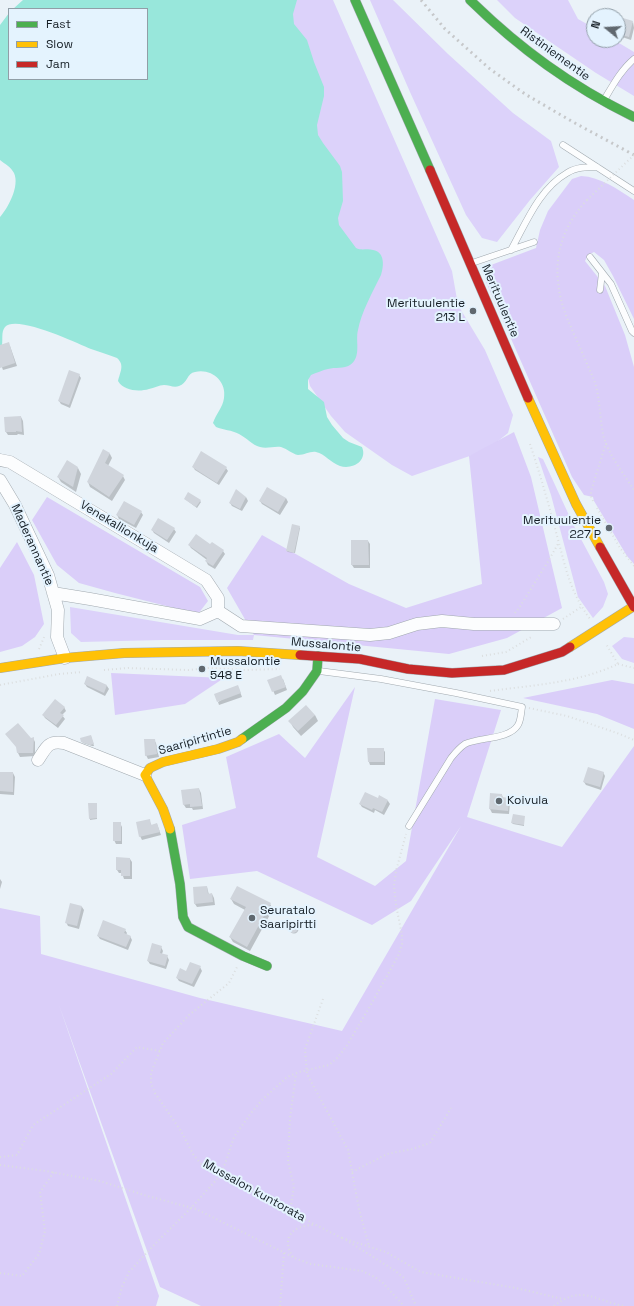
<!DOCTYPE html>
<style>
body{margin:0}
#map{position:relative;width:634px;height:1306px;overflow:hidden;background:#eaf2f8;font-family:"Space Grotesk",sans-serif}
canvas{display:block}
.legend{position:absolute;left:8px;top:8px;width:140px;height:72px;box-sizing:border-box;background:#e4f3fe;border:1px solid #919ea7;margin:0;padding:5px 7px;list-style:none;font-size:12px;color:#151e25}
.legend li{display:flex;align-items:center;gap:8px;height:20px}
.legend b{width:20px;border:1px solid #919ea7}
.north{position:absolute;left:586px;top:8px;width:40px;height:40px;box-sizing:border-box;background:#e4f3fe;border:1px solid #919ea7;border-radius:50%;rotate:288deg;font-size:11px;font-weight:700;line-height:16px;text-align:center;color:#151e25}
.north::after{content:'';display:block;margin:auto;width:14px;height:18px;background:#60686f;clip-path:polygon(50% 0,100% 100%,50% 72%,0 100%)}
</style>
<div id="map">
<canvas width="634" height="1306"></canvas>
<ul class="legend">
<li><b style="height:5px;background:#4caf50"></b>Fast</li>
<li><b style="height:5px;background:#ffc107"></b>Slow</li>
<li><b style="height:5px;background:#c62828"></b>Jam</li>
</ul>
<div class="north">N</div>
</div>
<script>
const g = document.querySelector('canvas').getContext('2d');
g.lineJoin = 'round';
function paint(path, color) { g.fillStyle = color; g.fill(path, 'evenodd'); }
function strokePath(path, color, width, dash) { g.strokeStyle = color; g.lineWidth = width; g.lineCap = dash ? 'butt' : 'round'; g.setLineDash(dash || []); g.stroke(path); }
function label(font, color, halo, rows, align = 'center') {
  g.font = font + ' "Space Grotesk",sans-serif'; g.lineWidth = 4; g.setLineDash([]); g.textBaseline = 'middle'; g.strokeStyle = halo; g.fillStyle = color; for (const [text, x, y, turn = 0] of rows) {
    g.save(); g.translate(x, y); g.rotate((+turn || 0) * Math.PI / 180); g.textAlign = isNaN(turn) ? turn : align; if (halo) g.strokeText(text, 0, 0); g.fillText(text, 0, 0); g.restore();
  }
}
paint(new Path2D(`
 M268 0H333L452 271 458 305 485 350 513 415 508 433 487 450 412 476 392 465 345 432 331 416 310 386 303 358 354 283Z
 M370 0H393L448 54 513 113 551 141 559 167 530 200 497 242 482 238 466 215 410 92Z
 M497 0H568L578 19 594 28V40H614L634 52V96L596 73 515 18Z
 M538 457 543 459 574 526 604 582 608 594 603 607 593 618 578 597 551 495Z
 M70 607 238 635H254L253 640H162L81 642 71 633Z
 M624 637 634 638V663L622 659 612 646Z`), '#dcd2fa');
paint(new Path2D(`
 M581 176C601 177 617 189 634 200V319L613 276 604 260 594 252 588 255 585 261 605 286 625 335 634 367V564L627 556 594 501 593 497 584 495 572 477 486 282V273L491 265 536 248 540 230 548 211 572 179Z
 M514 432 531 477 562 608 507 638 449 654 254 635 227 588 262 535 349 584 406 608 482 584 469 456Z
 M47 497 200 587 208 601 198 614 115 593 79 583 57 565 32 520Z
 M17 542 34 575 44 624 35 637 22 646 0 652V568Z
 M111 673 224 678 185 704 115 715Z
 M612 680 634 684V729L597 714 523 698Z
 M355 687 317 857 375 886 406 861 435 699 501 710 467 817 562 847 634 746V1306H201L160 1287 59 1005 159 1296 156 1306H0V908L40 916 41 954 200 998 342 1031 461 826 411 901 372 925 257 871 190 879 182 825 236 808 226 757 279 734 305 758Z`), '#dacef9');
paint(new Path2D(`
 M23 0H297L293 14 294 24 307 40 314 62 324 87V96L317 125 318 135 323 143 340 166 342 172 343 201 338 218 339 225 356 248C362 251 367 248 373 250 385 252 384 266 381 275 373 291 361 313 358 330 355 341 362 357 350 365 344 369 335 367 328 369 323 370 316 373 311 375L308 380V389L324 402 327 417 332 425 343 438 349 442 362 447C368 461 352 470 340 466 331 463 325 454 316 452 310 451 305 455 298 455 292 454 288 449 281 447 274 446 267 449 260 447 252 445 247 438 239 434 232 430 223 430 216 427L213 423C216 414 223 407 224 398 227 381 211 368 195 372 187 373 187 384 179 386 174 388 169 385 164 385 159 385 154 388 149 389 139 392 124 391 118 381 120 372 125 365 117 358 109 355 100 352 91 349 77 343 16 314 5 327 1 332 3 339 2 345L0 346V217C8 208 20 186 14 173 11 167 5 164 0 160V25L9 13V79H147V9H13Z`), '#98e7db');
paint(new Path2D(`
 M633 22 634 28 631 40 622 37 620 34Z
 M0 346H10L17 366 3 370 0 362Z
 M79 375 81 378 70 408 61 404 59 401Z
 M21 417 23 421 24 435 18 434 17 435H8L6 432Z
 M103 451 110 454 112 458 108 466 123 476 125 480 112 501 90 487 88 482Z
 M193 467 226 468 228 471 219 485 195 470Z
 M78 468 81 474 76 492 61 482 58 477Z
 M246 497 248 501 242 511 232 506 230 503Z
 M286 498 288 502 280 515 262 504 260 501Z
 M185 499 200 501 201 502 197 508Z
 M141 512 143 515 136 528 119 519 117 515Z
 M299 527 300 528 295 553 288 552 287 551Z
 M174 529 176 532 169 543 154 533 152 530Z
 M368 541 370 544V568H354L352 565Z
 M189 545H211L223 551 225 554 215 569 208 565 206 561 207 560 191 548Z
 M88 677 107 686 109 689 105 696 87 687 85 684Z
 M283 679 287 690 275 695 269 681Z
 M239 689 242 697 219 705 218 702Z
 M64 707 66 711 62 715 65 719 58 728 45 718 43 715Z
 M315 715 318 721 301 736 293 727 290 721Z
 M91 736 94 746H92L83 743 82 741Z
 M33 738 35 742V756L20 757 18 753 17 748 30 739Z
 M154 740 156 743 159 757 148 759 146 755Z
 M383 749 385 752V765H370L369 762Z
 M603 772 605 776 601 790 586 785 584 782Z
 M13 773 15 777 14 795 0 794V779Z
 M199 789 201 793 203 809 193 810 192 808H186L184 805 182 791Z
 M502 795 503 798 508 799 510 802 509 814 492 813 490 809Z
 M380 797 388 801 390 804 384 815 375 810 374 813 362 807 360 804 378 799Z
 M97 806V819L90 820V818Z
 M524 817V826L513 824 512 823Z
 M149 820 152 826 157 824 161 835 142 840 140 836Z
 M120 823 122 827V844H116L114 840Z
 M130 859 132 862V879H124L122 873H119L117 870Z
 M0 879 2 882 0 889Z
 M207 887 209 895 212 894 214 898 215 905 197 907 195 904Z
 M231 899 270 904 273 909 250 951 233 942 230 937 245 910 234 904Z
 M71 904 82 907 84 910 79 929 68 926 66 922Z
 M289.5 929a4.5 4.5 0 1 1 9 0a4.5 4.5 0 1 1-9 0Z
 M125 930 127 933 126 935 130 936 132 940 128 950 100 939 98 936Z
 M161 947 163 951 162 954 167 956 169 960 166 969 150 964 148 961Z
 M200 967 202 971 194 987 179 981 177 978Z`), '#0003');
paint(new Path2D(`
 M623 18 633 21 629 37 619 34Z
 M9 342 15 363 0 368V345Z
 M69 370 80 374 69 405 58 401Z
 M21 416 22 432 16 431V432H5L4 417Z
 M103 449 110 453 105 463 124 475 109 497 87 482Z
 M201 451 227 467 217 483 192 467Z
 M67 460 78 467 73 487 57 477Z
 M267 487 286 498 278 512 259 501Z
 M236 489 246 497 240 509 229 503Z
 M188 492 201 500 196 507 184 499Z
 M124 501 142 511 134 525 116 515Z
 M158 518 175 528 167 540 151 530Z
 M292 524 300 526 294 553 286 551Z
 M196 534 210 544 212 542 224 550 213 566 205 561 207 558 188 545Z
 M351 540H368L369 565H351Z
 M281 675 286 687 272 692 267 680Z
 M87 676 107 685 104 693 84 684Z
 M238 685 241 693 217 702 214 694Z
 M55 699 65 707 60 713 64 715 56 725 42 715Z
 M306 705 315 715 298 731 288 721Z
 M18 723 31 738 34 737 33 753H17L16 747 5 734Z
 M91 735 94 744 90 745 81 742 80 738Z
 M144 739H155L157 754 145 756Z
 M367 748H384V762H368Z
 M588 767 604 772 600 787 583 782Z
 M0 772H13V792L0 791Z
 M199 788 202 806 190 807V804L183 805 181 790Z
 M365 792 378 798 379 795 388 800 382 812 373 808 372 810 359 804Z
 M490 793 502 794V797L509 798 508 811 489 809Z
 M88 803H97V818L89 819Z
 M513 814 525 816 524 825 511 823Z
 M150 819 151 825 157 823 160 832 139 837 136 822Z
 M113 822H121V841H113Z
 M116 857 130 858V876H121V870H116Z
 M207 886 208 894 212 893 213 902 194 904 193 887Z
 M237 886 271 903 247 947 229 937 246 907 230 899Z
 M70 903 82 906 77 926 65 923Z
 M103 920 126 929 124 933 131 936 126 947 97 936Z
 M288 928a5 5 0 1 1 10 0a5 5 0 1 1-10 0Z
 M152 943 162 946 160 953 168 955 165 966 147 961Z
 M190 962 201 966 192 984 176 978 180 968 186 971Z`), '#d0d5dc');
const lane = new Path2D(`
 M604 100C613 85 621 70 634 59
 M563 145 634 191
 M511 250C526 223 539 189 567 173 576 167 587 167 597 167
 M590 257 611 284 632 331 634 333
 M472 263 534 242
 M600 290 602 273
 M319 671 381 679 456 693 522 707C521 713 521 720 518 725 509 740 479 737 465 744 459 748 455 753 451 758L409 826`);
const street = new Path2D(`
 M0 460 10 462 206 580 218 598V611
 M0 480 15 505 48 575 58 610 57 637 65 658
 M53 593 90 599 200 619 218 611
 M218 611 241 626 370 635 389 633 417 624 442 621 474 624H554
 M38 760C46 748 48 740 64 743L145 775`);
const fast = new Path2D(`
 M355 0 430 170
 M470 0C520 49 571 86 634 117
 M242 739 286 708 303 691 317 671 318 656
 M170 829 180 884 183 917 188 927 243 956 267 966`);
const slow = new Path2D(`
 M528 398 576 504 600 547
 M570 647 634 606
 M0 668 65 658 124 653 238 651 300 655
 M170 829 163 809 145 775 150 768 163 762 218 749 238 742 242 739`);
const jam = new Path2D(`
 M430 170 528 398
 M600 547 634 607
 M300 655 360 659 408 669 452 673 504 670 562 652 570 647`);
strokePath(lane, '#a1a9af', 7);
strokePath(street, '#a1a9af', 13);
strokePath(fast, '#a1a9af', 10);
strokePath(slow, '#a1a9af', 10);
strokePath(jam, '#a1a9af', 10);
strokePath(new Path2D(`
 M587 200C555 234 550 275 567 318 574 334 581 350 588 366 591 373 594 379 596 386 600 402 600 418 603 434 607 453 624 474 634 490
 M530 444C540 474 549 505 557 536 566 568 569 590 590 619
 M593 501 591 496V491L606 443
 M597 508 620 548 634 566
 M515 613 519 608 549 560 559 542
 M563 619 581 607
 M39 649 45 635
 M482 656 506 652 533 636
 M618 664 634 668
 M104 670 128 668 188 670 209 668 246 670 280 669
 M0 685 59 674 82 672
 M490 691C533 685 578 683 618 664L606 644
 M529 708 567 716 617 733 634 740
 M323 999 305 1049 307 1074 348 1150 359 1209 369 1246
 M0 1157 17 1155 33 1125 111 1074 137 1047 160 1051
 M0 1165 46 1171 100 1181 144 1195 196 1209 297 1259 311 1264 362 1271 375 1277 383 1283 404 1306
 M211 1171 200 1163 193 1154 181 1131 155 1093 151 1083V1073L163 1043 189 1015 229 983 237 967
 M352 1172 387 1154 412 1149 430 1143 451 1108
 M231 1180 316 1225 342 1238
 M290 1212 294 1186 288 1162 290 1118 296 1074
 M342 1238 386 1252 421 1272 516 1288 563 1299
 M346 1240 394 1270 404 1278 416 1306
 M293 1257C280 1237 294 1225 314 1225
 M0 1273 22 1276 39 1254 45 1231 40 1192 54 1172
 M117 1306 122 1287 129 1272 152 1247 192 1207 218 1178 225 1164 234 1137 251 1113 262 1100 287 1077 299 1072 329 1065 337 1058 346 1047 373 1001 398 956 402 944V935L396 905 394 886 396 871 406 834
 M280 1306 284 1253
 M554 1306C582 1284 596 1301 624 1306`), '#dbdedf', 2, [1, 3]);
strokePath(lane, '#fcfdfe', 6);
strokePath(street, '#fcfdfe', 12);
strokePath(fast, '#4caf50', 9);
strokePath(slow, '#ffc107', 9);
strokePath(jam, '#c62828', 9);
strokePath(new Path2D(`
 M421 0 445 29 490 69 525 94 573 122 634 155`), '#c6c8ca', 3, [2, 4]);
strokePath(new Path2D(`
 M587 200 634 155
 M211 1171 231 1180`), '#dbdedf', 2, [1, 3]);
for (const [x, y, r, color] of [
 [473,311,4,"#60686f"],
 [609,528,4,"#60686f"],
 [202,669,4,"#60686f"],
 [499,801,4,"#60686f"],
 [252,918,4,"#60686f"]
]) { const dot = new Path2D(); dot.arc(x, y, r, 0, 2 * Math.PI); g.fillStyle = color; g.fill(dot); strokePath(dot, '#e4f3fe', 1.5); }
label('12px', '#151e25', '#e4f3fe', [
 ["Ristiniementie",555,54,36],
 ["Merituulentie",500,301,67],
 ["Venekallionkuja",119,527,31],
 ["Maderannantie",32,545,66],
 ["Mussalontie",326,645,5],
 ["Saaripirtintie",195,741,-16],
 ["Mussalon kuntorata",254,1191,29]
]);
label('12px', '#151e25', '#e4f3fe', [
 ["Merituulentie",465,304,"right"],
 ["213 L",465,318,"right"],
 ["Merituulentie",601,521,"right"],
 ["227 P",601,535,"right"],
 ["Mussalontie",210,662],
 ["548 E",210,676],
 ["Koivula",507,801],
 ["Seuratalo",260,911],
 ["Saaripirtti",260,925]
], 'left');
</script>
